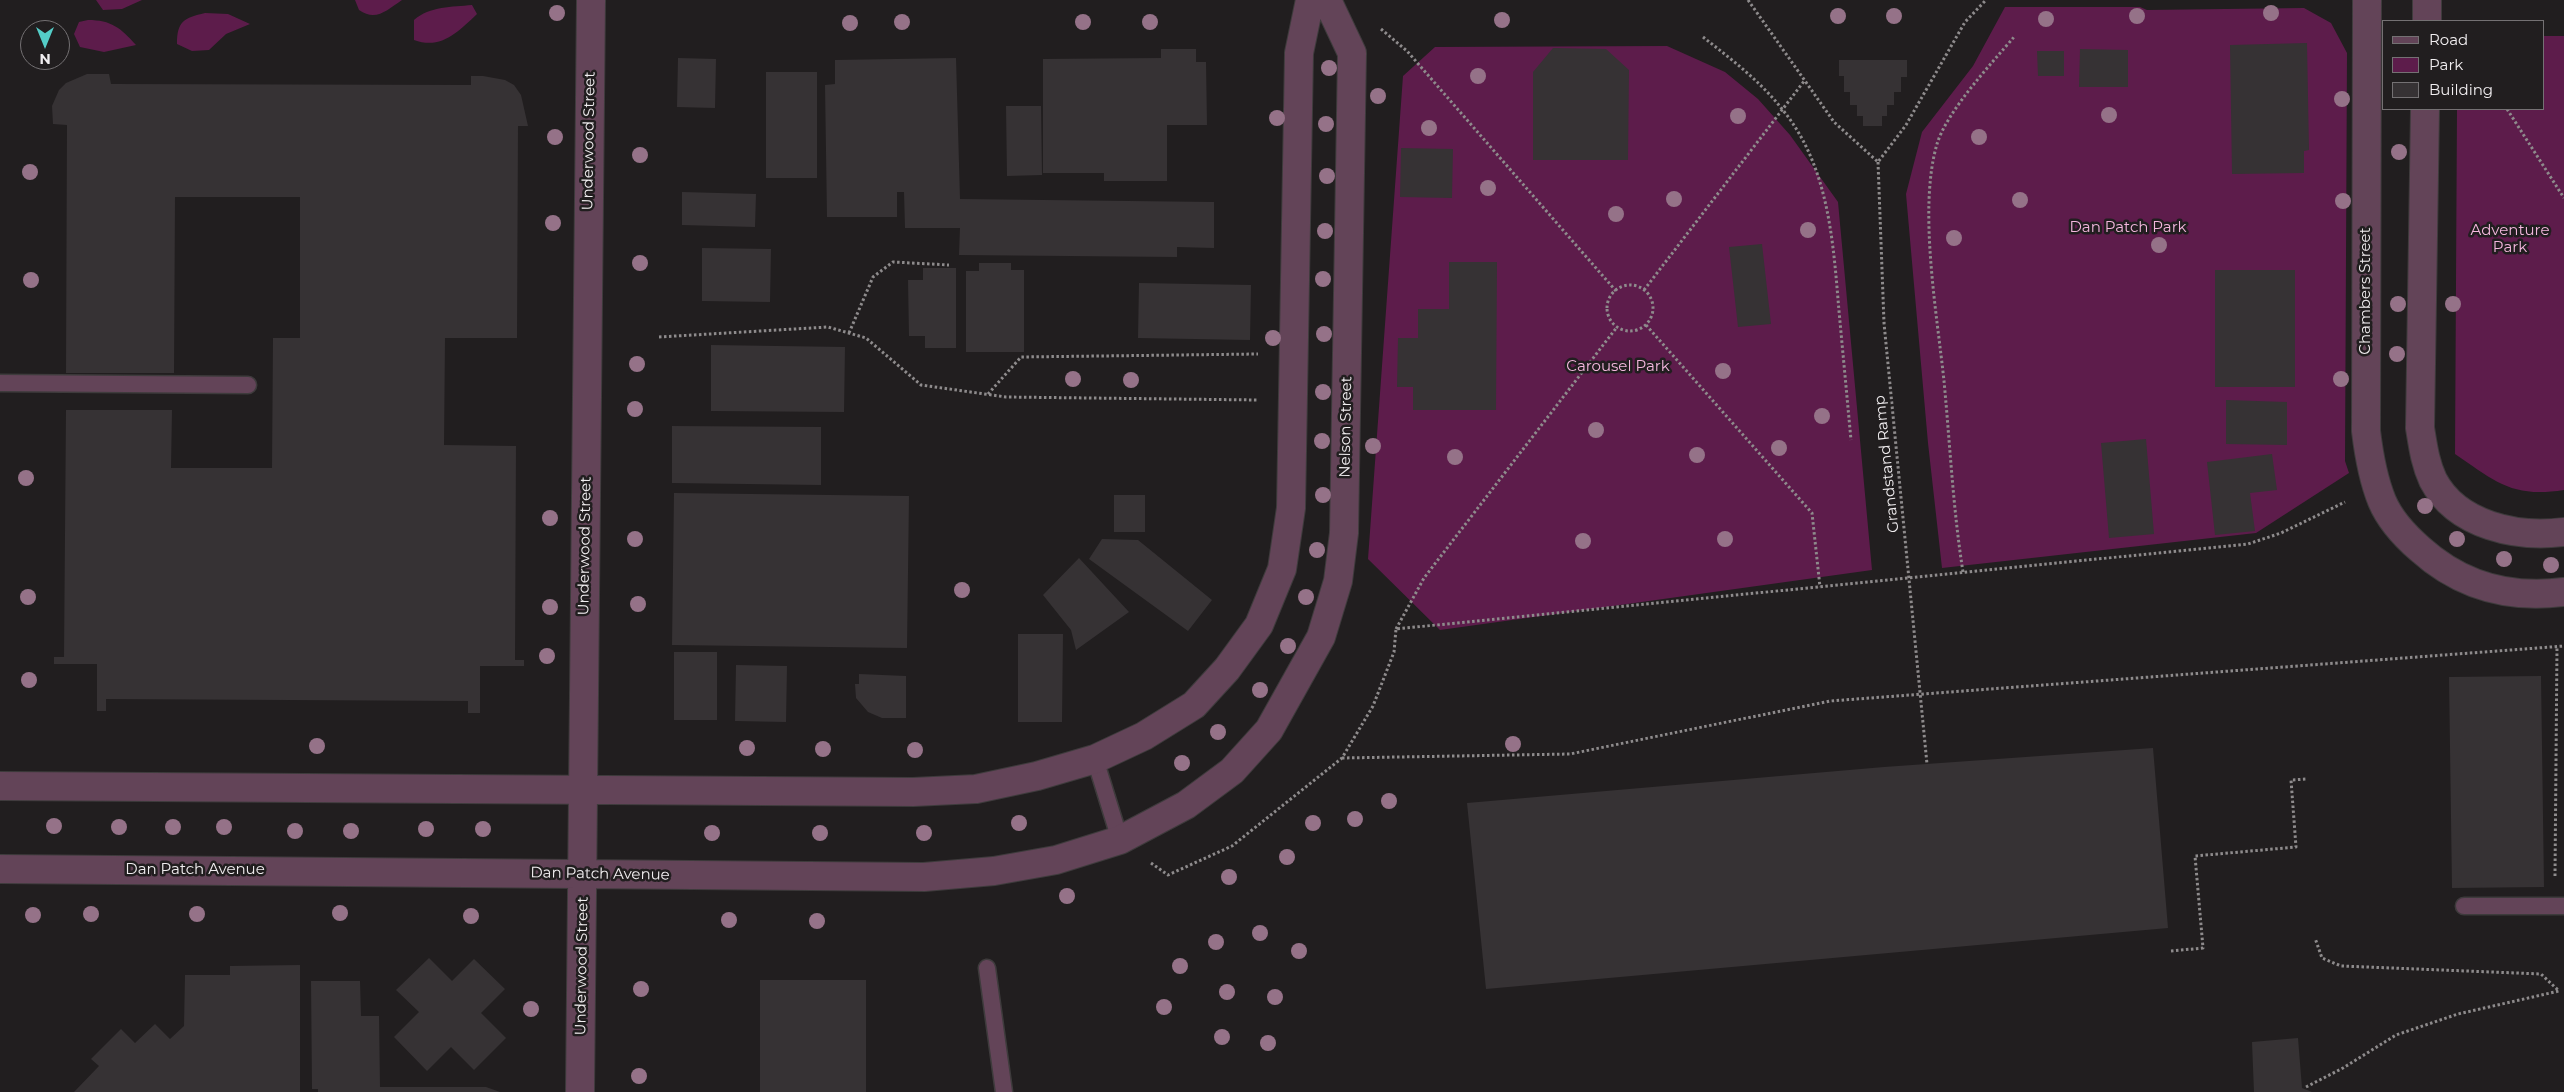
<!DOCTYPE html>
<style>
body{margin:0}
#map{position:relative;width:2564px;height:1092px;overflow:hidden;background:#211e1f;font-family:Montserrat,sans-serif}
canvas{display:block}
.legend{position:absolute;left:2382px;top:20px;width:162px;height:90px;box-sizing:border-box;background:#211e1f;border:1px solid #747173;margin:0;padding:6px 9px;list-style:none;font-size:15px;color:#f1eef0}
.legend li{display:flex;align-items:center;gap:10px;height:25px}
.legend b{width:25px;border:1px solid #747173}
.north{position:absolute;left:20px;top:20px;width:50px;height:50px;box-sizing:border-box;background:#211e1f;border:1px solid #747173;border-radius:50%;rotate:180deg;font-size:14px;font-weight:700;line-height:20px;text-align:center;color:#f1eef0}
.north::after{content:'';display:block;margin:auto;width:18px;height:22px;background:#54cdc7;clip-path:polygon(50% 0,100% 100%,50% 72%,0 100%)}
</style>
<div id="map">
<canvas width="2564" height="1092"></canvas>
<ul class="legend">
<li><b style="height:6px;background:#634458"></b>Road</li>
<li><b style="height:14px;background:#5d1c4b"></b>Park</li>
<li><b style="height:14px;background:#363234"></b>Building</li>
</ul>
<div class="north">N</div>
</div>
<script>
const g = document.querySelector('canvas').getContext('2d');
g.lineJoin = 'round';
function paint(path, color) { g.fillStyle = color; g.fill(path, 'evenodd'); }
function strokePath(path, color, width, dash) { g.strokeStyle = color; g.lineWidth = width; g.lineCap = dash ? 'butt' : 'round'; g.setLineDash(dash || []); g.stroke(path); }
function label(font, color, halo, rows, align = 'center') {
  g.font = font + ' Montserrat,sans-serif'; g.lineWidth = 5; g.setLineDash([]); g.textBaseline = 'middle'; g.strokeStyle = halo; g.fillStyle = color; for (const [text, x, y, turn = 0] of rows) {
    g.save(); g.translate(x, y); g.rotate((+turn || 0) * Math.PI / 180); g.textAlign = isNaN(turn) ? turn : align; if (halo) g.strokeText(text, 0, 0); g.fillText(text, 0, 0); g.restore();
  }
}
paint(new Path2D(`
 M96 0H142L122 9 103 10Z
 M355 0H402C387 10 376 22 359 10Z
 M472 5 477 14C458 32 441 50 414 40V20C430 6 452 7 472 5Z
 M2005 7H2140L2147 10 2304 8 2331 23 2347 53 2345 461 2349 473 2256 533 1942 568 1928 443 1906 194 1922 132 1973 66Z
 M205 13 228 14 250 24 226 34 209 50 192 51 177 44C177 21 184 18 205 13Z
 M88 20C111 20 121 28 136 45L104 52 80 47 74 34 79 22Z
 M2543 36H2564V490C2512 498 2496 482 2455 454L2457 109H2543Z
 M1667 46 1725 72 1758 99 1790 135 1838 202 1872 570 1440 630 1368 559 1403 76 1435 47Z`), '#5d1c4b');
paint(new Path2D(`
 M2307 43 2309 150 2304 151V173L2232 174 2230 45Z
 M1553 48 1606 49 1629 70 1628 160H1533V72Z
 M1161 49H1196V62H1206L1207 125H1167V181H1104V173H1043V59L1161 58Z
 M2080 49 2128 50V87H2079Z
 M2037 51H2064V76H2038Z
 M678 58 716 59 715 108 677 107Z
 M956 58 960 199 1214 202V248L1177 247V257L959 255 960 228H905L904 192H897V217H827L825 85 835 84V60Z
 M1839 60H1907V77H1901V92H1894V105H1887V116H1882V126H1863V116H1857V105H1850V92H1844V76H1839Z
 M766 72H817V178H766Z
 M87 74H109L111 84 471 85V76H483L505 80 514 85 521 95 528 126H518L517 338H445L444 445 516 446 515 660H524V666H480V713H468V701L106 699V711H97V664H54V657H64L66 410H172L171 468H272L273 338H300V197H175L174 373H66L67 125 53 124 52 106 59 90 66 83Z
 M1006 106H1041L1042 175 1007 176Z
 M1401 148 1453 149 1452 198 1400 197Z
 M682 192 756 194 755 227 682 225Z
 M1762 244 1771 324 1738 327 1729 247Z
 M702 248 771 249 770 302 702 301Z
 M1449 262H1497L1496 410H1413V387H1397L1398 338H1418V309H1449Z
 M979 263H1011V270H1024V352H966V271H979Z
 M923 268H956V348H925V336H909L908 280H923Z
 M2215 270H2295V387H2215Z
 M1139 283 1251 285 1250 340 1138 338Z
 M711 345 845 347 844 412 711 411Z
 M2226 400 2287 402V445L2226 444Z
 M672 426 821 427V485L672 483Z
 M2146 439 2154 534 2109 538 2101 443Z
 M2272 454 2277 490 2250 493 2255 531 2215 535 2207 462Z
 M674 493 909 496 907 648 672 645Z
 M1114 495H1145V532H1114Z
 M1102 539 1138 540 1212 600 1188 631 1089 559Z
 M1079 558 1129 612 1076 650 1071 630 1043 595Z
 M1018 634H1063L1062 722H1018Z
 M674 652H717V720H674Z
 M736 665 787 666 786 722 735 721Z
 M859 674 906 676V718H882L868 712 856 698 855 684H859Z
 M2541 676 2544 887 2452 888 2449 677Z
 M2153 748 2168 928 1486 989 1467 803 1884 767Z
 M429 958 452 981 474 959 505 989 481 1013 506 1038 474 1070 451 1047 427 1071 394 1037 419 1012 396 990Z
 M300 965V1092H74L99 1066 91 1059 121 1029 135 1043 155 1024 170 1039 184 1026 185 975H230V966Z
 M760 980H866V1092H760Z
 M311 981H360L361 1016H379L380 1087H486L500 1092H318V1089H312Z
 M2298 1038 2302 1088 2312 1092H2254L2252 1042Z`), '#363234');
const service = new Path2D(`
 M0 383 248 385
 M1095 759 1120 840
 M2464 906H2564
 M987 968 1004 1092`);
const minor = new Path2D(`
 M2367 0 2366 431C2369 456 2373 479 2382 501 2390 520 2405 536 2420 549 2461 586 2510 599 2564 592
 M2427 21V0
 M2425 109 2420 428C2423 446 2425 463 2433 480 2457 526 2518 538 2564 532
 M0 786 913 792 976 789 1037 776 1095 759 1144 736 1194 705 1227 669 1259 625 1282 569 1291 508 1299 53 1310 0
 M0 869 924 877 994 871 1056 860 1120 840 1186 805 1232 771 1269 730 1321 637 1338 581 1344 533 1352 53 1327 0
 M580 1092 591 0`);
strokePath(service, '#3e3b3c', 19);
strokePath(minor, '#3e3b3c', 30);
strokePath(new Path2D(`
 M1748 0 1834 122 1878 162 1906 125 1965 22 1986 0
 M1381 29 1407 51 1616 291
 M1703 37C1731 59 1760 81 1782 109 1829 166 1833 241 1839 311 1843 354 1847 397 1851 440
 M2507 109 2564 198
 M1607 308a23 23 0 1 1 46 0a23 23 0 1 1-46 0Z
 M1644 290 1805 80
 M1646 325 1812 513 1820 587
 M849 333 873 277 893 262 949 265
 M659 337 828 327 866 338 921 385 1006 397 1257 400
 M988 394 1021 357 1258 354
 M1963 572C1953 509 1950 444 1944 381 1937 314 1918 208 1937 144 1947 111 1991 64 2014 37
 M1396 629 1424 578 1617 327
 M1342 758 1570 754 1830 701 2564 646
 M1151 863 1168 875 1232 846 1342 758 1373 706 1394 652 1396 629 2248 544 2281 533 2345 502
 M2555 876 2557 647
 M2171 951 2203 948 2195 856 2296 847 2291 780 2307 779
 M2306 1087 2343 1068 2396 1035 2458 1014 2559 991 2541 974 2341 966 2322 958 2315 938`), '#8e8b8c', 3, [2.5, 2.5]);
strokePath(service, '#634458', 16);
strokePath(minor, '#634458', 28);
strokePath(new Path2D(`
 M1878 162 1884 323 1927 764`), '#8e8b8c', 3, [2.5, 2.5]);
g.fillStyle = '#957288';
for (const [x, y] of [
 [557,13],
 [2271,13],
 [1838,16],
 [1894,16],
 [2137,16],
 [2046,19],
 [1502,20],
 [902,22],
 [1083,22],
 [1150,22],
 [850,23],
 [1329,68],
 [1478,76],
 [1378,96],
 [2342,99],
 [2109,115],
 [1738,116],
 [1277,118],
 [1326,124],
 [1429,128],
 [555,137],
 [1979,137],
 [2399,152],
 [640,155],
 [30,172],
 [1327,176],
 [1488,188],
 [1674,199],
 [2020,200],
 [2343,201],
 [1616,214],
 [553,223],
 [1808,230],
 [1325,231],
 [1954,238],
 [2159,245],
 [640,263],
 [1323,279],
 [31,280],
 [2398,304],
 [2453,304],
 [1324,334],
 [1273,338],
 [2397,354],
 [637,364],
 [1723,371],
 [1073,379],
 [2341,379],
 [1131,380],
 [1323,392],
 [635,409],
 [1822,416],
 [1596,430],
 [1322,441],
 [1373,446],
 [1779,448],
 [1697,455],
 [1455,457],
 [26,478],
 [1323,495],
 [2425,506],
 [550,518],
 [635,539],
 [1725,539],
 [2457,539],
 [1583,541],
 [1317,550],
 [2504,559],
 [2551,565],
 [962,590],
 [28,597],
 [1306,597],
 [638,604],
 [550,607],
 [1288,646],
 [547,656],
 [29,680],
 [1260,690],
 [1218,732],
 [1513,744],
 [317,746],
 [747,748],
 [823,749],
 [915,750],
 [1182,763],
 [1389,801],
 [1355,819],
 [1019,823],
 [1313,823],
 [54,826],
 [119,827],
 [173,827],
 [224,827],
 [426,829],
 [483,829],
 [295,831],
 [351,831],
 [712,833],
 [820,833],
 [924,833],
 [1287,857],
 [1229,877],
 [1067,896],
 [340,913],
 [91,914],
 [197,914],
 [33,915],
 [471,916],
 [729,920],
 [817,921],
 [1260,933],
 [1216,942],
 [1299,951],
 [1180,966],
 [641,989],
 [1227,992],
 [1275,997],
 [1164,1007],
 [531,1009],
 [1222,1037],
 [1268,1043],
 [639,1076]
]) { g.beginPath(); g.arc(x, y, 8, 0, 2 * Math.PI); g.fill(); }
label('15px', '#f1eef0', '#211e1f', [
 ["Underwood Street",589,141,-89],
 ["Chambers Street",2366,291,-90],
 ["Nelson Street",1346,427,-89],
 ["Grandstand Ramp",1887,464,-96],
 ["Underwood Street",585,546,-89],
 ["Dan Patch Avenue",195,870],
 ["Dan Patch Avenue",600,874,1],
 ["Underwood Street",582,966,-89]
]);
label('15px', '#f4b7de', '#211e1f', [
 ["Dan Patch Park",2128,228],
 ["Adventure",2510,231],
 ["Park",2510,248],
 ["Carousel Park",1618,367]
]);
</script>
